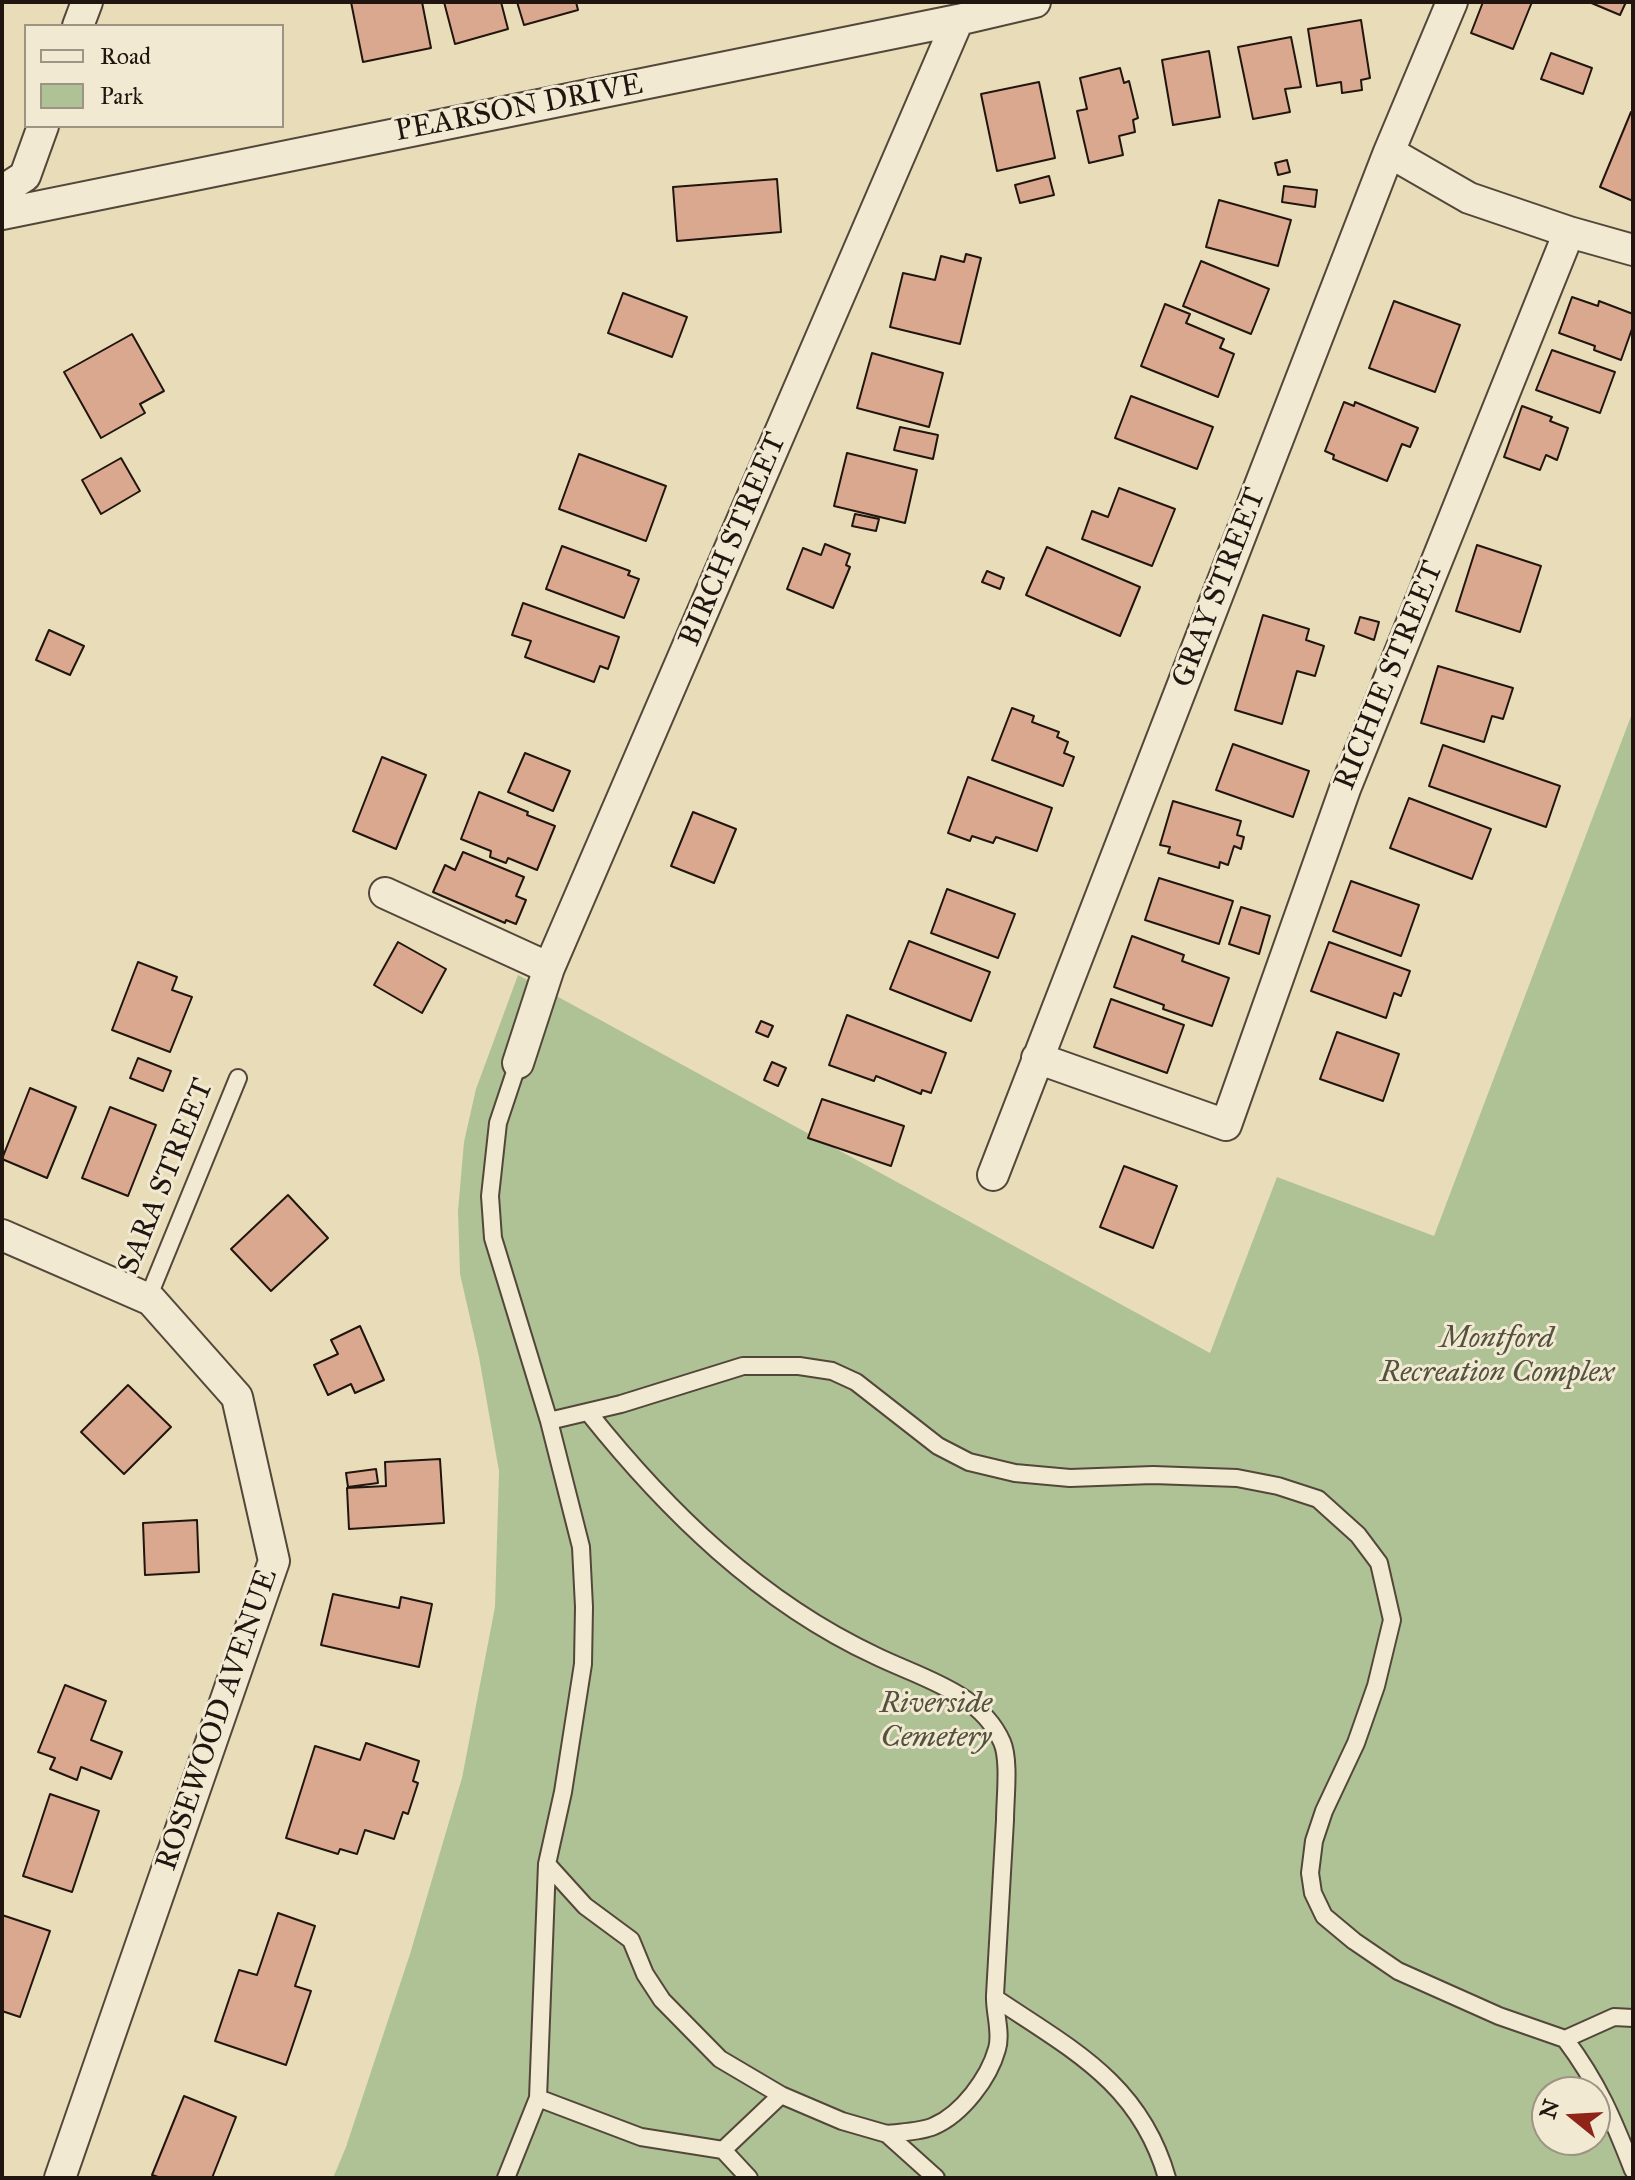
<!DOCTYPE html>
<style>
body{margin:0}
#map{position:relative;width:1635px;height:2180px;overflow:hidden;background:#e9ddb9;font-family:"IM FELL Great Primer",serif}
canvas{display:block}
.frame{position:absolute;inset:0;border:4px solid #21150f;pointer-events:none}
.legend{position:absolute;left:24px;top:24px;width:260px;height:104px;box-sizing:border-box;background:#f1e9d2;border:2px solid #9e9484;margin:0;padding:10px 14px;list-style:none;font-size:24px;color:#21150f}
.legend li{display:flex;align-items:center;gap:16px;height:40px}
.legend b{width:40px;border:2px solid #9e9484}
.north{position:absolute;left:1531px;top:2076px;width:80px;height:80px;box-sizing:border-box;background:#f1e9d2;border:2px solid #9e9484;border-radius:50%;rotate:288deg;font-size:22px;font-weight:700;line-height:32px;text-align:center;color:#21150f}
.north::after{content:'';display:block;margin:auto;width:28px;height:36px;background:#8f2418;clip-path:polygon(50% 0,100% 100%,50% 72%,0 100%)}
</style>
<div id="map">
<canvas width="1635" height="2180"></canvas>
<div class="frame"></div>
<ul class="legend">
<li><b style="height:10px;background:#f1e9d2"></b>Road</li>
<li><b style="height:22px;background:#afc295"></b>Park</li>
</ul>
<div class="north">N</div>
</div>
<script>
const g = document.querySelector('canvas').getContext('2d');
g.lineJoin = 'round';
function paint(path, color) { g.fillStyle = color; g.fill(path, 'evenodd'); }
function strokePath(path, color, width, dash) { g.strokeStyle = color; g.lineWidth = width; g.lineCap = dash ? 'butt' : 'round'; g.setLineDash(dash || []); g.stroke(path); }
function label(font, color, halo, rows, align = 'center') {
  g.font = font + ' "IM FELL Great Primer",serif'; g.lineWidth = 6; g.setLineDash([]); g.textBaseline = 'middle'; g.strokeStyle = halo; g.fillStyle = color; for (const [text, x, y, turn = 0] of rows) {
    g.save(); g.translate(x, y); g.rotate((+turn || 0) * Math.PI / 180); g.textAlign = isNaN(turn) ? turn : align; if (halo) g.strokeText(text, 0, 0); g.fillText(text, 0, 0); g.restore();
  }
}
paint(new Path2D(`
 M1633 711V2178H333L346 2147 410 1954 462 1778 495 1607 499 1471 479 1357 460 1274 458 1211 464 1142 476 1089 518 975 1210 1353 1277 1177 1434 1236ZM1547 2092H1595V2140H1547Z`), '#afc295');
const building = new Path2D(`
 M351 2H422L431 48 363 62Z
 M444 2H501L508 29 455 44Z
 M517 2H576L578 10 524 25Z
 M1483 2H1532L1513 49 1471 33Z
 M1589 2H1626L1620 15Z
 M1361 20 1370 78 1361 80 1362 90 1342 93 1341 82 1317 86 1308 29Z
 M1291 37 1301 87 1285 89 1290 112 1253 119 1238 47Z
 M1209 51 1220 117 1173 125 1162 60Z
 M1551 53 1592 68 1583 94 1541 79Z
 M1120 68 1124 83 1129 81 1138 118 1133 120 1135 132 1119 136 1123 155 1089 163 1077 111 1087 109 1080 78Z
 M1039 82 1055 158 997 171 981 94Z
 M1631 112 1633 113V201L1600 187Z
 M1287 160 1290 172 1278 175 1275 163Z
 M1049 176 1054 195 1020 203 1015 185Z
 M777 179 781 232 677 241 673 187Z
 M1284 186 1317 190 1315 207 1282 202Z
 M1219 200 1291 220 1278 266 1206 247Z
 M966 254 981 258 960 344 890 327 903 273 935 280 941 256 964 262Z
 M1201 261 1269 289 1251 334 1183 306Z
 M623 293 687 317 672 357 608 333Z
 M1572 297 1598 306 1599 301 1633 314V326L1621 360 1594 350 1595 346 1559 333Z
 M1394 301 1460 325 1435 392 1369 368Z
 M1165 304 1190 314 1186 323 1224 339 1220 348 1234 354 1218 397 1141 366Z
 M132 334 164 391 140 404 145 413 101 438 64 372Z
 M1552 350 1615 372 1600 413 1536 390Z
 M872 353 943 373 929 427 857 408Z
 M1131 396 1213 427 1197 469 1115 438Z
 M1344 402 1354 406 1355 402 1418 428 1410 447 1402 444 1387 481 1333 459 1334 455 1325 451Z
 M1522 406 1552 417 1550 421 1568 428 1557 460 1546 455 1540 470 1504 457Z
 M900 427 938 435 933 459 894 450Z
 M847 453 917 470 905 523 834 506Z
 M579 454 666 486 646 541 559 509Z
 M121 458 140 491 101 514 82 480Z
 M1119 488 1175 509 1152 566 1082 539 1092 511 1108 517Z
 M855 514 879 519 876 531 852 526Z
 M825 544 850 554 846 565 850 567 833 608 787 589 803 548 821 555Z
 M1477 545 1541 566 1520 632 1456 611Z
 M562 546 630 571 628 575 639 579 624 618 546 589Z
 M1047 547 1140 587 1120 636 1026 595Z
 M987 571 1004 578 1000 589 982 582Z
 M523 603 619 637 608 669 600 666 594 682 525 657 531 641 512 635Z
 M1263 615 1309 629 1306 640 1324 646 1315 676 1297 671 1282 724 1235 710Z
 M1360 617 1379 622 1374 640 1355 633Z
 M49 630 84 646 70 675 36 660Z
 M1438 666 1513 688 1503 719 1492 716 1484 742 1421 723Z
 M1012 708 1034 716 1032 722 1059 732 1057 737 1068 742 1064 753 1074 757 1063 786 992 760Z
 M1233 744 1309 771 1293 817 1216 790Z
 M1443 745 1560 786 1546 827 1429 786Z
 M525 753 570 771 553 811 508 792Z
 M382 757 426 775 396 849 353 831Z
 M968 777 1052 808 1037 851 996 837 993 843 972 836 970 841 948 833Z
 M479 792 528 812 527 815 555 826 537 870 508 858 506 863 490 857 491 851 461 839Z
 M1409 798 1491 829 1472 879 1390 848Z
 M1173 801 1241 821 1237 835 1244 837 1241 849 1234 846 1228 865 1220 862 1219 868 1168 853 1170 847 1160 845Z
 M693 812 736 829 714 883 671 866Z
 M463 852 524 877 516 896 526 900 516 924 506 920 505 923 433 892 445 865 455 870Z
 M1159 878 1233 901 1219 944 1145 920Z
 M1351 881 1419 905 1401 956 1333 931Z
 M947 889 1015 914 998 958 931 933Z
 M1241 907 1270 916 1259 954 1229 944Z
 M1132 936 1184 955 1182 961 1229 978 1212 1026 1163 1009 1164 1005 1114 987Z
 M909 941 990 972 971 1021 890 989Z
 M398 942 446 969 422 1013 374 985Z
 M1329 942 1410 971 1401 996 1394 993 1386 1018 1311 991Z
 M138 962 177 977 172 990 192 997 170 1052 112 1030Z
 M1111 999 1184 1025 1167 1073 1094 1047Z
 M847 1015 946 1053 931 1093 922 1090 921 1094 876 1076 874 1081 829 1065Z
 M761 1021 773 1026 768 1037 756 1032Z
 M1337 1032 1399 1054 1383 1101 1320 1079Z
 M138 1058 171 1071 163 1091 130 1078Z
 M772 1062 786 1068 778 1086 764 1080Z
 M30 1088 76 1107 47 1178 2 1159Z
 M822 1099 904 1126 891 1166 808 1138Z
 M110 1107 156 1125 128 1196 82 1178Z
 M1124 1166 1177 1186 1153 1248 1100 1227Z
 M288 1195 328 1238 271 1291 231 1249Z
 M360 1326 384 1380 355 1393 351 1384 328 1395 314 1365 338 1354 331 1340Z
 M128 1385 171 1427 124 1474 81 1432Z
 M440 1459 444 1523 349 1529 347 1488 386 1486 385 1462Z
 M376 1469 378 1483 348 1487 346 1473Z
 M197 1520 199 1572 145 1575 143 1523Z
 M333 1594 399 1608 401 1597 432 1604 419 1667 321 1645Z
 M65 1685 106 1701 91 1740 122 1752 111 1779 81 1767 77 1780 50 1769 55 1758 38 1752Z
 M366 1743 419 1761 413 1781 418 1783 408 1814 403 1812 394 1839 365 1830 357 1854 340 1849 338 1854 286 1838 315 1746 360 1760Z
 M50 1794 99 1811 72 1892 23 1876Z
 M278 1913 315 1926 295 1986 311 1991 286 2065 215 2041 239 1970 257 1975Z
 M2 1915 50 1931 20 2017 2 2011Z
 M184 2096 236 2117 212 2178H161L152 2175Z`);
paint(building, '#daa88f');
strokePath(building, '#21150f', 2);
const service = new Path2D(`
 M148 1298 238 1078
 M588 1412C667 1511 760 1602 876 1656 921 1678 980 1692 1002 1742 1010 1760 1005 1799 1005 1820 1002 1878 998 1936 995 1995 994 2011 1002 2033 997 2049 989 2078 962 2114 934 2126 921 2132 901 2132 887 2134
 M549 1421 621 1404 743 1366H799L832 1371 856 1382 938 1446 969 1462 1015 1473 1070 1478 1153 1475 1237 1478 1278 1486 1318 1499 1358 1535 1379 1563 1392 1620 1376 1686 1356 1743 1324 1811 1314 1841 1310 1873 1313 1893 1324 1916 1354 1941 1398 1971 1499 2016 1565 2039
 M995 1998C1071 2049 1140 2083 1167 2178
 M1633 2018 1614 2017 1565 2039C1598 2083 1613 2119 1633 2170
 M781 2095 842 2121 887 2134 936 2178
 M538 2098 641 2137 723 2150 781 2095 720 2059 662 2000 645 1974 631 1940 585 1906 547 1864
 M723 2150 749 2178
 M506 2178 538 2098 547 1864 563 1792 583 1664 584 1607 581 1547 549 1421 493 1238 490 1196 498 1123 518 1063`);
const minor = new Path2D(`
 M78 26 87 2
 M1389 152 1469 198 1569 232 1633 250
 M2 191 25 176 43 126
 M2 214 958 20 1035 2
 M385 893 549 968
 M1037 1058 1226 1125 1345 789 1569 232
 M518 1063 549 968 958 20
 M993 1175 1389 152 1452 2
 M2 1235 151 1300 237 1397 274 1561 60 2178`);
strokePath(service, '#53473a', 20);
strokePath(minor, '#53473a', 34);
strokePath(service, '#f1e9d2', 16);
strokePath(minor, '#f1e9d2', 30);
label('30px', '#21150f', '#f1e9d2', [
 ["PEARSON DRIVE",519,109,-11],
 ["BIRCH STREET",734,540,-67],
 ["GRAY STREET",1220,588,-69],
 ["RICHIE STREET",1390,676,-68],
 ["SARA STREET",167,1177,-68],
 ["ROSEWOOD AVENUE",218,1720,-71]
]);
label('italic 30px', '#53523e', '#f1e9d2', [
 ["Montford",1497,1340],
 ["Recreation Complex",1497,1374],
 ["Riverside",936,1705],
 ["Cemetery",936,1739]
]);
</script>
